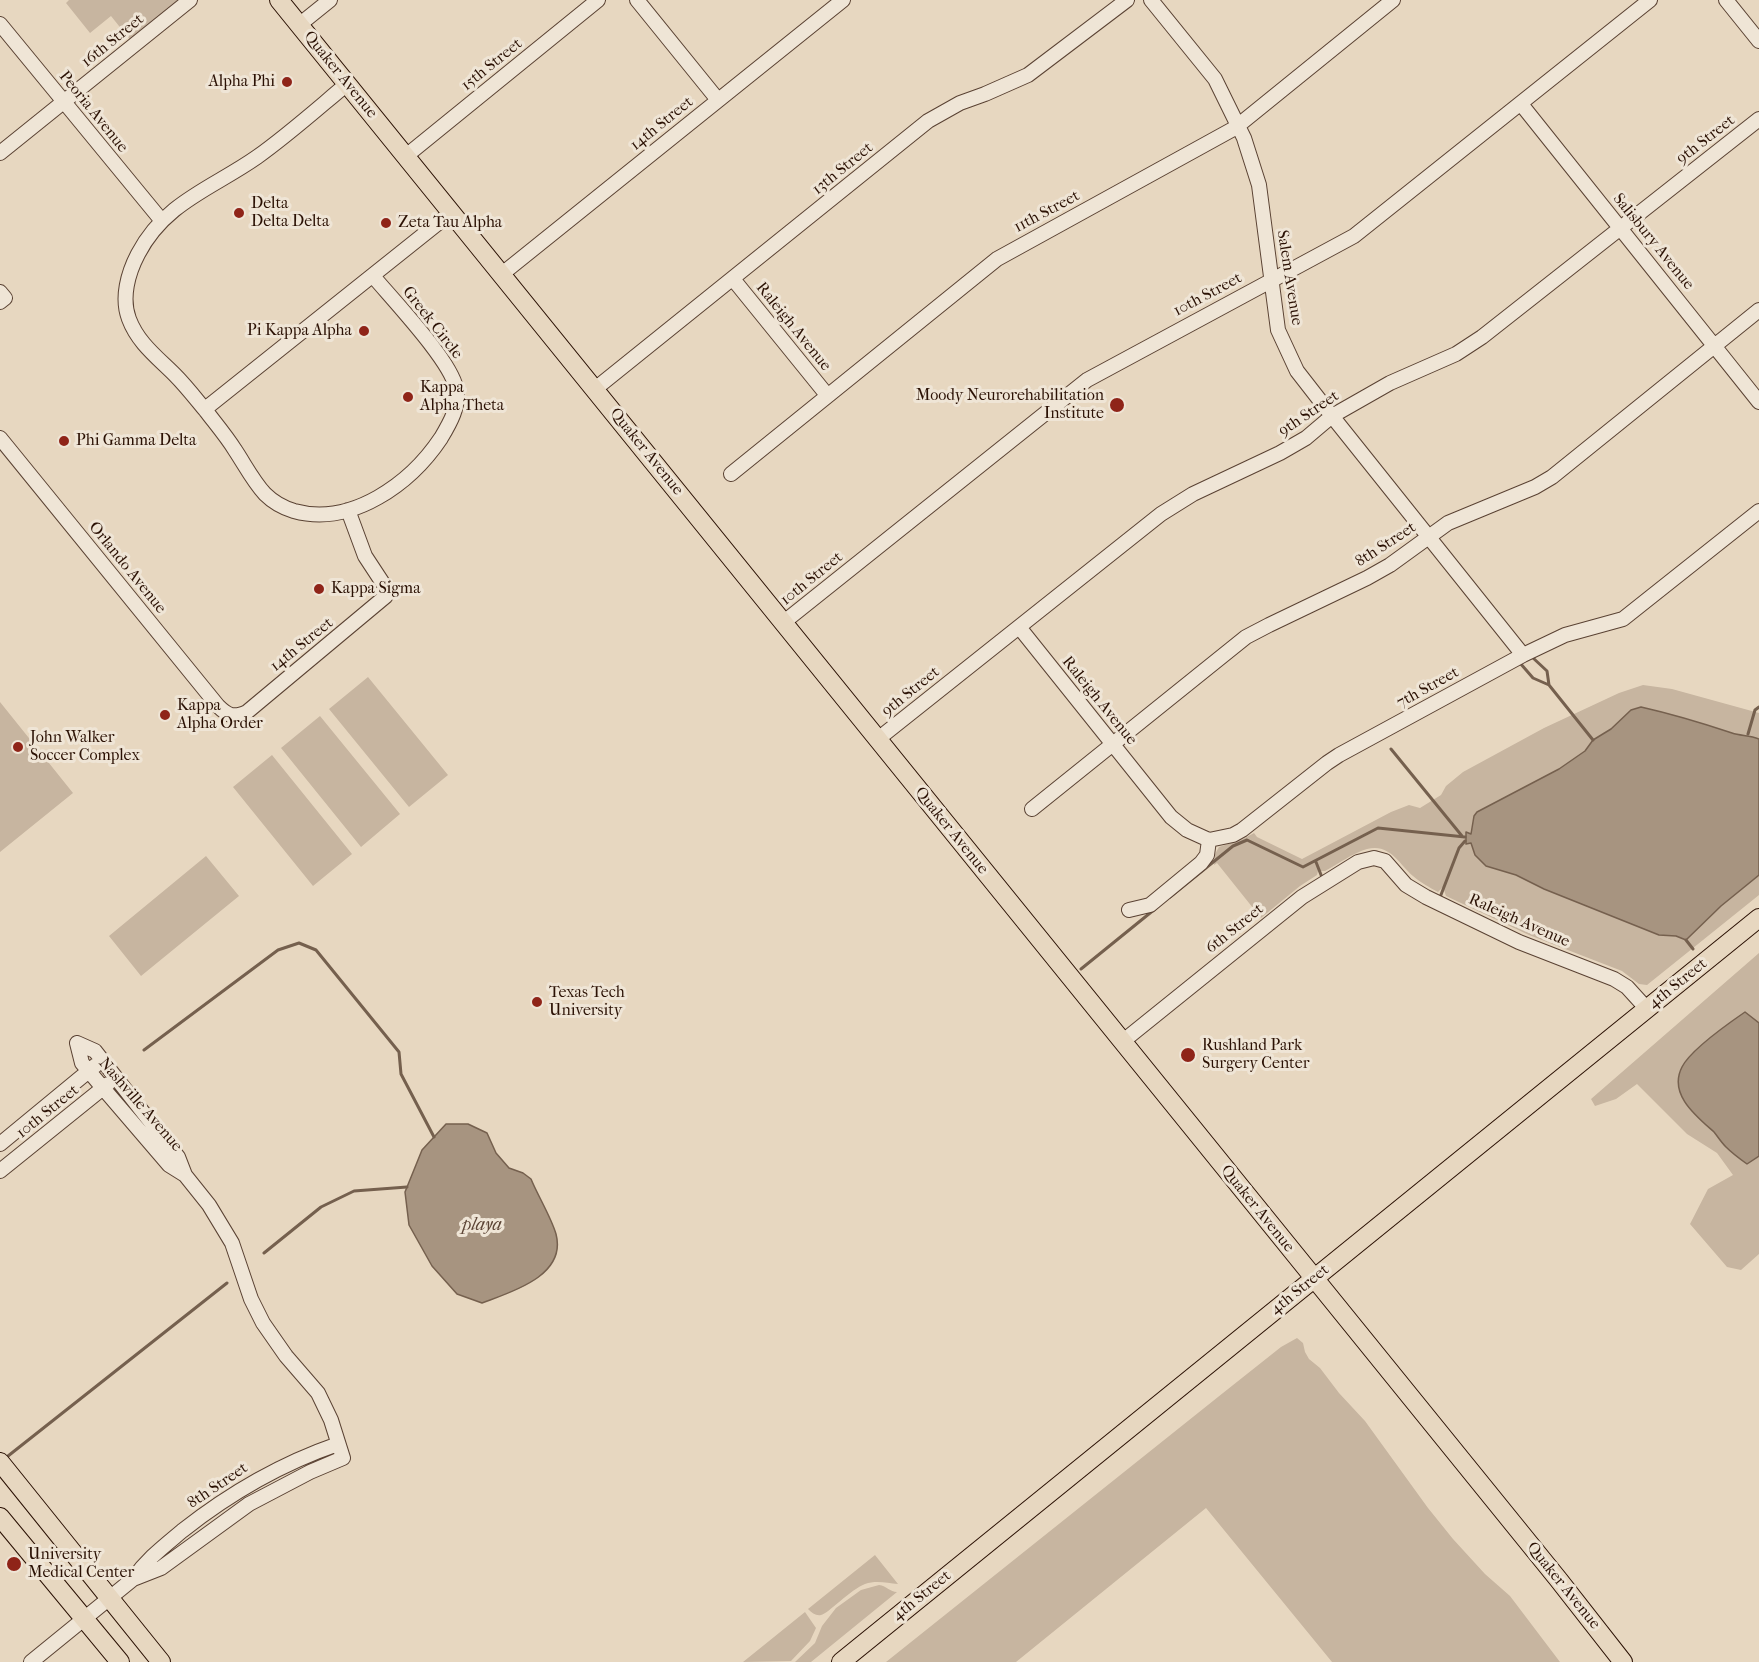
<!DOCTYPE html>
<style>
body{margin:0}
canvas{display:block;background:#e7d7c0}
</style>
<canvas width="1759" height="1662"></canvas>
<script>
const g = document.querySelector('canvas').getContext('2d');
g.lineJoin = 'round';
function paint(path, color) { g.fillStyle = color; g.fill(path, 'evenodd'); }
function strokePath(path, color, width, dash) { g.strokeStyle = color; g.lineWidth = width; g.lineCap = dash ? 'butt' : 'round'; g.setLineDash(dash || []); g.stroke(path); }
function label(font, color, halo, rows, align = 'center') {
  g.font = font + ' "IM FELL French Canon",serif'; g.lineWidth = 6; g.setLineDash([]); g.textBaseline = 'middle'; g.strokeStyle = halo; g.fillStyle = color; for (const [text, x, y, turn = 0] of rows) {
    g.save(); g.translate(x, y); g.rotate((+turn || 0) * Math.PI / 180); g.textAlign = isNaN(turn) ? turn : align; if (halo) g.strokeText(text, 0, 0); g.fillText(text, 0, 0); g.restore();
  }
}
paint(new Path2D(`
 M69 0H181L131 41 111 16 90 33 66 3Z
 M368 677 448 775 409 807 329 709Z
 M1643 685 1672 689 1759 713V895L1647 985 1639 984 1622 971 1529 935 1446 896 1443 887 1438 892C1429 887 1421 883 1413 876 1399 864 1390 843 1367 849 1353 853 1338 864 1325 871H1318L1317 875 1300 886 1261 918 1217 863 1214 865 1215 854 1219 847 1243 839 1254 833 1257 837 1302 859 1391 812 1409 805 1420 808 1441 795 1446 786 1463 772 1544 728 1619 693Z
 M0 702 73 793 0 852Z
 M320 716 400 814 361 847 281 748Z
 M272 755 352 854 313 886 233 787Z
 M206 856 239 896 141 976 109 936Z
 M1759 953V1254L1741 1270 1727 1267 1690 1224 1708 1189 1733 1175 1717 1153 1687 1134 1637 1084 1616 1099 1595 1106 1591 1099Z
 M1297 1338 1303 1343 1305 1352 1309 1359 1320 1368 1339 1393 1365 1421 1428 1508 1453 1539 1485 1574 1510 1596 1560 1662H1332L1206 1508 1016 1662H886L1223 1393 1281 1347Z
 M875 1555 898 1584C887 1583 876 1580 865 1584 851 1589 828 1614 821 1615 816 1616 812 1613 808 1609Z
 M879 1585C887 1586 890 1592 897 1592L811 1662H795L815 1643 822 1626 836 1608 861 1590Z
 M805 1612 816 1628 810 1641 791 1661 743 1662Z`), '#c7b5a0');
const water = new Path2D(`
 M1641 707C1672 714 1702 723 1732 733 1741 736 1750 735 1759 739V875L1721 906 1686 940 1676 936 1659 935 1544 889 1516 875 1486 866 1475 855 1471 843 1466 844V832L1471 834 1474 816 1477 812 1559 769 1585 751 1593 740 1611 729 1631 710Z
 M1745 1012 1759 1023V1156L1747 1164C1740 1159 1732 1153 1726 1147 1721 1142 1718 1137 1714 1132 1696 1116 1668 1094 1682 1067 1690 1051 1729 1023 1745 1012Z
 M446 1124H468L487 1133 496 1153 509 1168 523 1173 531 1179C538 1196 551 1217 556 1234 567 1276 511 1292 482 1303L457 1294 432 1266 409 1225 405 1192 422 1150Z`);
paint(water, '#a79480');
strokePath(water, '#75604e', 1.5);
strokePath(new Path2D(`
 M1532 657 1547 671 1549 685 1593 740
 M1520 663 1533 678 1549 685
 M1748 734 1755 710 1759 707
 M1391 749 1462 836
 M1316 862 1323 880
 M1170 897 1233 846 1247 840 1303 867 1378 828 1465 837
 M1439 900 1459 848 1465 841
 M1686 940 1693 949
 M1081 969 1155 909
 M144 1050 278 950 299 943 316 950 399 1052 401 1074 434 1137
 M264 1253 321 1207 354 1191 407 1187
 M8 1456 227 1283`), '#75604e', 3);
const minor = new Path2D(`
 M637 0 718 100
 M1151 0 1215 79 1244 138 1259 185 1278 330 1297 371 1332 416 1523 655
 M1726 0 1759 41
 M0 24 162 221
 M299 25 330 0
 M347 84C317 109 288 135 257 157 213 188 165 202 138 254 128 273 121 298 129 319 138 343 157 357 175 375 186 386 196 399 206 411 216 424 227 437 235 450 245 465 253 481 265 494 273 502 284 508 294 511 352 527 411 483 441 438 450 423 460 406 456 388 451 361 393 300 373 276
 M1521 104 1759 402
 M0 153 190 0
 M406 156 598 0
 M502 274 843 0
 M733 279 827 395
 M0 292 5 298 0 302
 M595 389 928 121 960 103 985 94 1028 75 1127 0
 M205 409 452 212
 M0 438 218 706C228 716 234 718 247 712L386 596V588L365 556 348 510
 M731 474 997 259 1235 128 1393 0
 M784 622 1087 380 1354 236 1650 0
 M1019 627 1171 817 1187 830 1209 840
 M878 739 1161 514 1193 494 1280 453 1306 438 1332 416 1390 383 1456 354 1482 337 1759 119
 M1032 809 1246 637 1269 625 1367 578 1390 565 1448 523 1535 487 1552 477 1759 310
 M1129 910 1150 905 1201 863 1207 855 1209 840 1233 835 1242 830 1327 763 1339 755 1523 655 1565 635 1623 619 1759 511
 M1122 1042 1302 897 1358 862 1374 858 1385 861 1406 885 1426 897 1519 942 1614 979 1627 987 1647 1009
 M77 1043 95 1051 178 1157 185 1175 209 1205 232 1243 251 1299 263 1323 286 1356 318 1393 331 1420 343 1458 310 1472 249 1504 161 1568 133 1579
 M77 1043 82 1063 103 1088 169 1165 185 1175
 M0 1144 96 1065
 M0 1171 108 1084
 M31 1662 133 1579C147 1559 163 1547 182 1531 230 1493 280 1464 338 1444`);
const major = new Path2D(`
 M279 0 1558 1579 1623 1662
 M0 1462 161 1662
 M0 1517 120 1662
 M841 1662 1759 918`);
strokePath(minor, '#5a4233', 16);
strokePath(major, '#2b1104', 20);
strokePath(minor, '#efe5d6', 14);
strokePath(major, '#e7d7c0', 18);
for (const [x, y, r, color] of [
 [287,82,6,"#8f2418"],
 [239,213,6,"#8f2418"],
 [386,223,6,"#8f2418"],
 [364,331,6,"#8f2418"],
 [408,397,6,"#8f2418"],
 [1117,405,8,"#8f2418"],
 [64,441,6,"#8f2418"],
 [319,589,6,"#8f2418"],
 [165,715,6,"#8f2418"],
 [18,747,6,"#8f2418"],
 [537,1002,6,"#8f2418"],
 [1188,1055,8,"#8f2418"],
 [14,1564,8,"#8f2418"]
]) { const dot = new Path2D(); dot.arc(x, y, r, 0, 2 * Math.PI); g.fillStyle = color; g.fill(dot); strokePath(dot, '#efe5d6', 2); }
label('16px', '#2b1104', '#efe5d6', [
 ["16th Street",113,41,-39],
 ["15th Street",492,65,-39],
 ["Quaker Avenue",340,75,51],
 ["Peoria Avenue",93,112,51],
 ["14th Street",662,124,-39],
 ["9th Street",1706,140,-38],
 ["13th Street",843,169,-39],
 ["11th Street",1047,212,-28],
 ["Salisbury Avenue",1653,242,51],
 ["Salem Avenue",1289,278,81],
 ["10th Street",1208,295,-28],
 ["Greek Circle",432,323,52],
 ["Raleigh Avenue",793,327,51],
 ["9th Street",1309,414,-34],
 ["Quaker Avenue",646,452,51],
 ["8th Street",1386,545,-33],
 ["Orlando Avenue",127,568,51],
 ["10th Street",812,579,-39],
 ["14th Street",302,645,-39],
 ["7th Street",1428,688,-29],
 ["9th Street",911,692,-39],
 ["Raleigh Avenue",1099,701,51],
 ["Quaker Avenue",951,831,51],
 ["Raleigh Avenue",1519,921,24],
 ["6th Street",1235,929,-39],
 ["4th Street",1678,984,-39],
 ["Nashville Avenue",140,1105,49],
 ["10th Street",48,1112,-39],
 ["Quaker Avenue",1257,1209,51],
 ["4th Street",1300,1290,-39],
 ["8th Street",218,1486,-34],
 ["Quaker Avenue",1563,1586,51],
 ["4th Street",922,1596,-39]
]);
label('16px', '#2b1104', '#efe5d6', [
 ["Alpha Phi",275,82,"right"],
 ["Delta",251,204],
 ["Delta Delta",251,222],
 ["Zeta Tau Alpha",398,223],
 ["Pi Kappa Alpha",352,331,"right"],
 ["Kappa",420,388],
 ["Alpha Theta",420,406],
 ["Moody Neurorehabilitation",1104,396,"right"],
 ["Institute",1104,414,"right"],
 ["Phi Gamma Delta",76,441],
 ["Kappa Sigma",331,589],
 ["Kappa",177,706],
 ["Alpha Order",177,724],
 ["John Walker",30,738],
 ["Soccer Complex",30,756],
 ["Texas Tech",549,993],
 ["University",549,1011],
 ["Rushland Park",1202,1046],
 ["Surgery Center",1202,1064],
 ["University",28,1555],
 ["Medical Center",28,1573]
], 'left');
label('italic 18px', '#5d4536', '#efe5d6', [
 ["playa",482,1226]
]);
</script>
